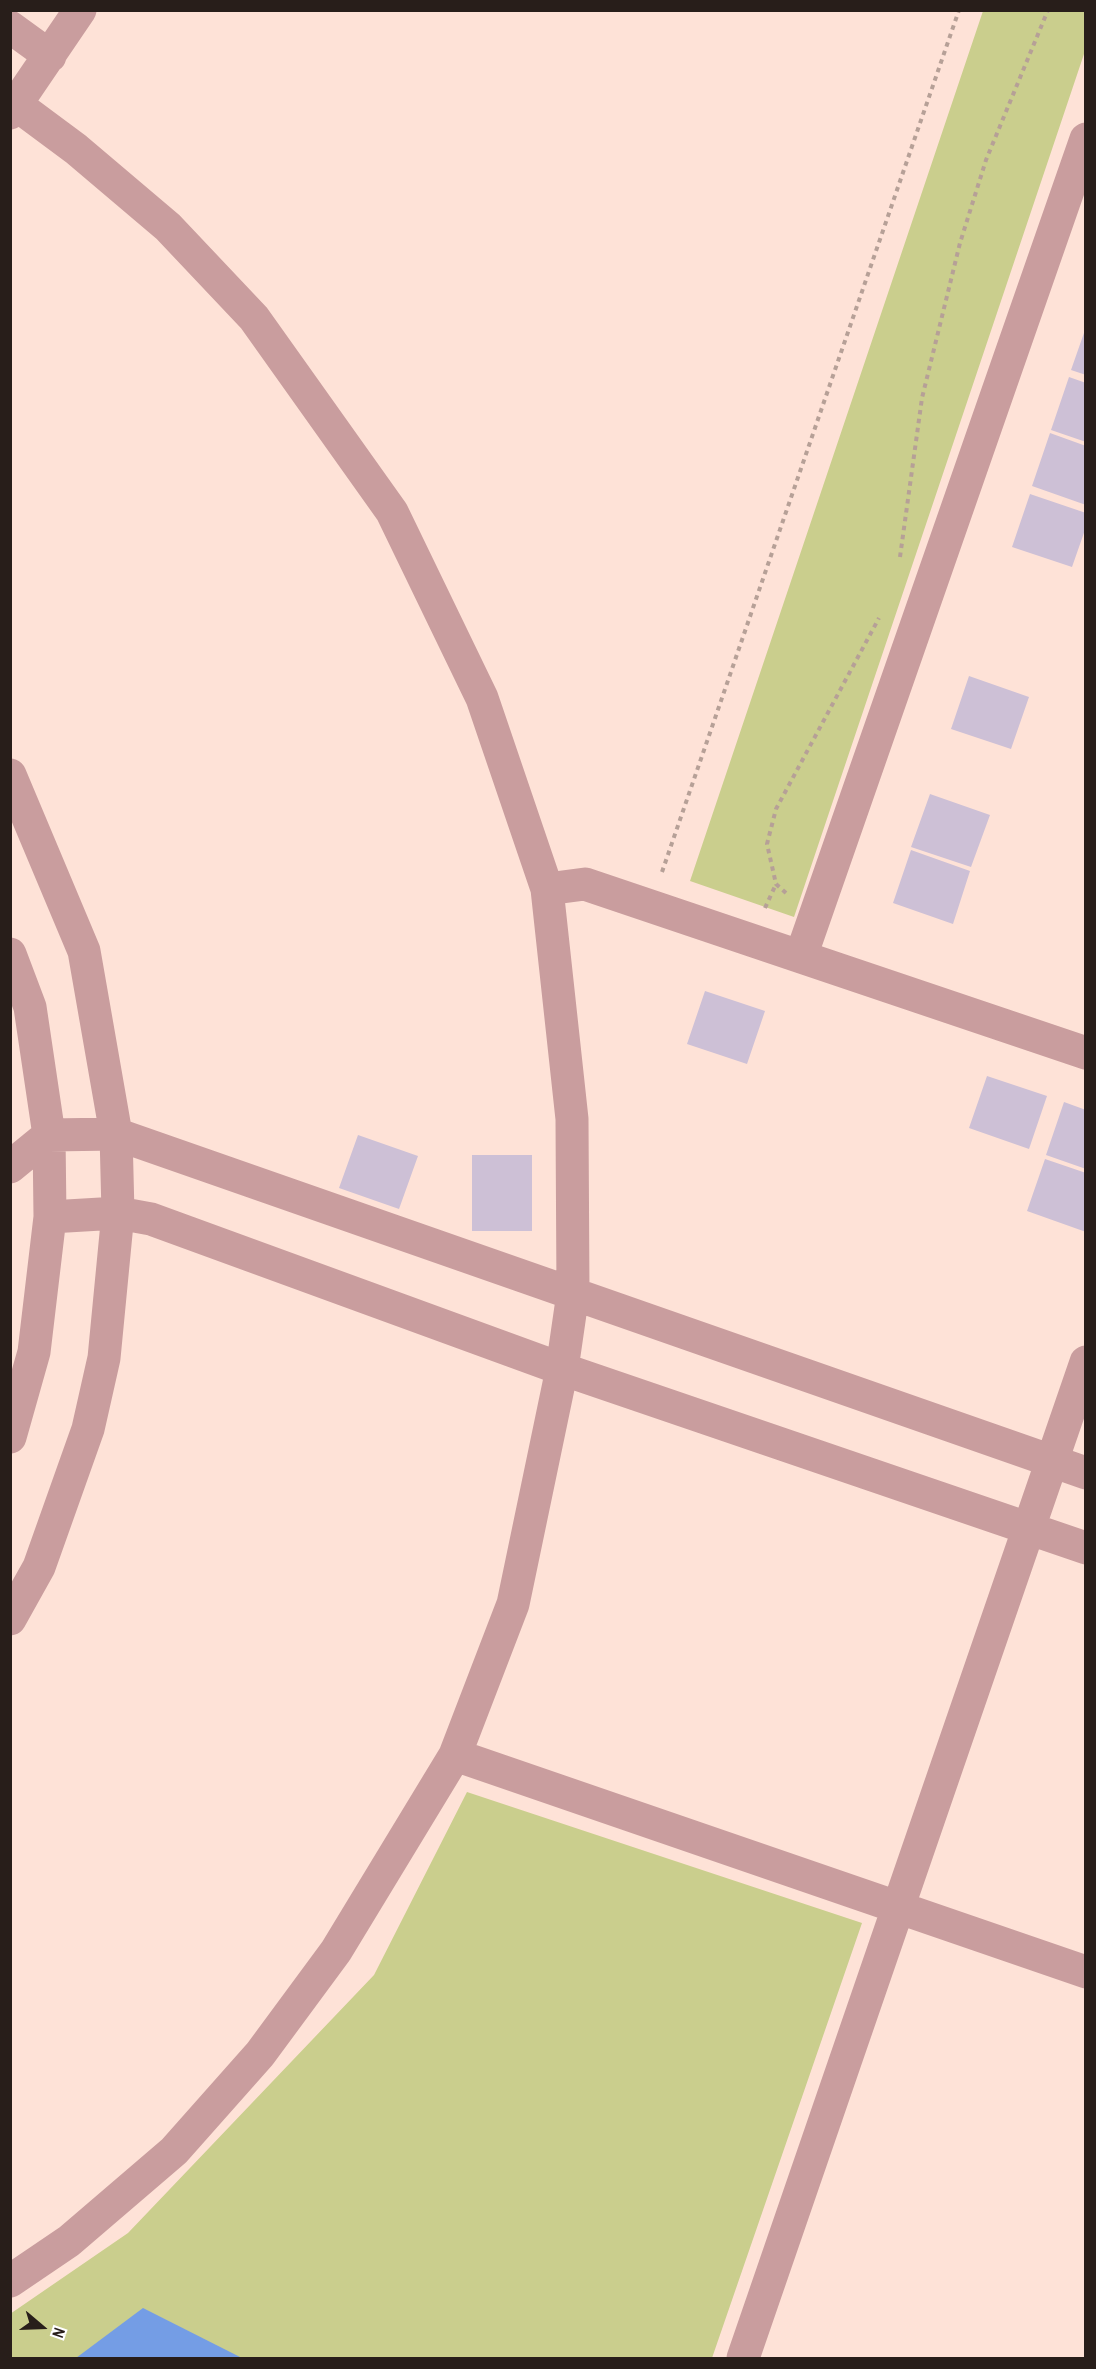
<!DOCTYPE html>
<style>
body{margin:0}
#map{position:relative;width:1096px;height:2369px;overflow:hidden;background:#fee2d7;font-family:"Archivo Narrow",sans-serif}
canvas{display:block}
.frame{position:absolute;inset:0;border:12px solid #281e1a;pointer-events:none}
.north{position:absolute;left:12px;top:2297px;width:60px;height:60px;-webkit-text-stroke:4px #fff;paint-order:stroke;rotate:109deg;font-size:16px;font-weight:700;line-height:24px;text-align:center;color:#281e1a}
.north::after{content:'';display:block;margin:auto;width:21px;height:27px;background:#281e1a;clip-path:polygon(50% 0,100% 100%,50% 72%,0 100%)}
</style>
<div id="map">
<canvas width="1096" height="2369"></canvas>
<div class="frame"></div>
<div class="north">N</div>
</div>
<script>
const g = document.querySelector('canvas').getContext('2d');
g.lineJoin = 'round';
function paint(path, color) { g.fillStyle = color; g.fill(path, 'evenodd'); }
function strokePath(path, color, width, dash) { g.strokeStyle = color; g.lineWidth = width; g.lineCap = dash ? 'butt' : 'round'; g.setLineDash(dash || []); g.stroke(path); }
paint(new Path2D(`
 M983 11H1085V51L794 917 690 881Z
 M467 1792 862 1923 712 2358H11L10 2314 128 2233 374 1975Z`), '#cace8d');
paint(new Path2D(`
 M143 2308 242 2358H76Z`), '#749de5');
paint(new Path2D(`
 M1085 330H1086V375L1071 370Z
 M1069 377 1086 383V442L1051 430Z
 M1050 433 1086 446V505L1032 486Z
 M1030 494 1086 513V527L1072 567 1012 547Z
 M969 676 1029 697 1011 749 951 729Z
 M930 794 990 815 971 867 911 847Z
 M911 850 970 871 953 924 893 903Z
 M705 991 765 1011 747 1064 687 1044Z
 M987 1076 1047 1096 1029 1149 969 1128Z
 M1064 1102 1086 1110V1169L1046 1155Z
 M358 1135 418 1156 399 1209 339 1188Z
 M472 1155H532V1231H472Z
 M1045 1159 1086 1173V1232L1027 1211Z`), '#cdc0d6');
strokePath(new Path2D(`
 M900 557 922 398 960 243 986 160 1048 10
 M662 872 959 10
 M786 893 776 884 767 844 776 809 879 618
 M765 908 776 884`), '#b6a097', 4, [4.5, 4.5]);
strokePath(new Path2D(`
 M10 27 50 56
 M10 100 76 149 168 227 254 318 392 512 482 698 547 889 572 1119 573 1293 562 1369 513 1604 455 1755 336 1951 260 2054 174 2151 69 2241 10 2281
 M10 113 80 10
 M10 775 84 951 116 1134 118 1213 104 1358 88 1429 39 1567 10 1619
 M547 889 585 884 1086 1053
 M10 954 30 1007 49 1135 50 1217 34 1352 10 1437
 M801 956 1086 139
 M10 1167 49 1135 116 1134 1086 1473
 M50 1217 118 1213 151 1219 562 1369 1086 1548
 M455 1755 1086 1972
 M743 2358 1086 1362`), '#c99d9e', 33);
</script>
